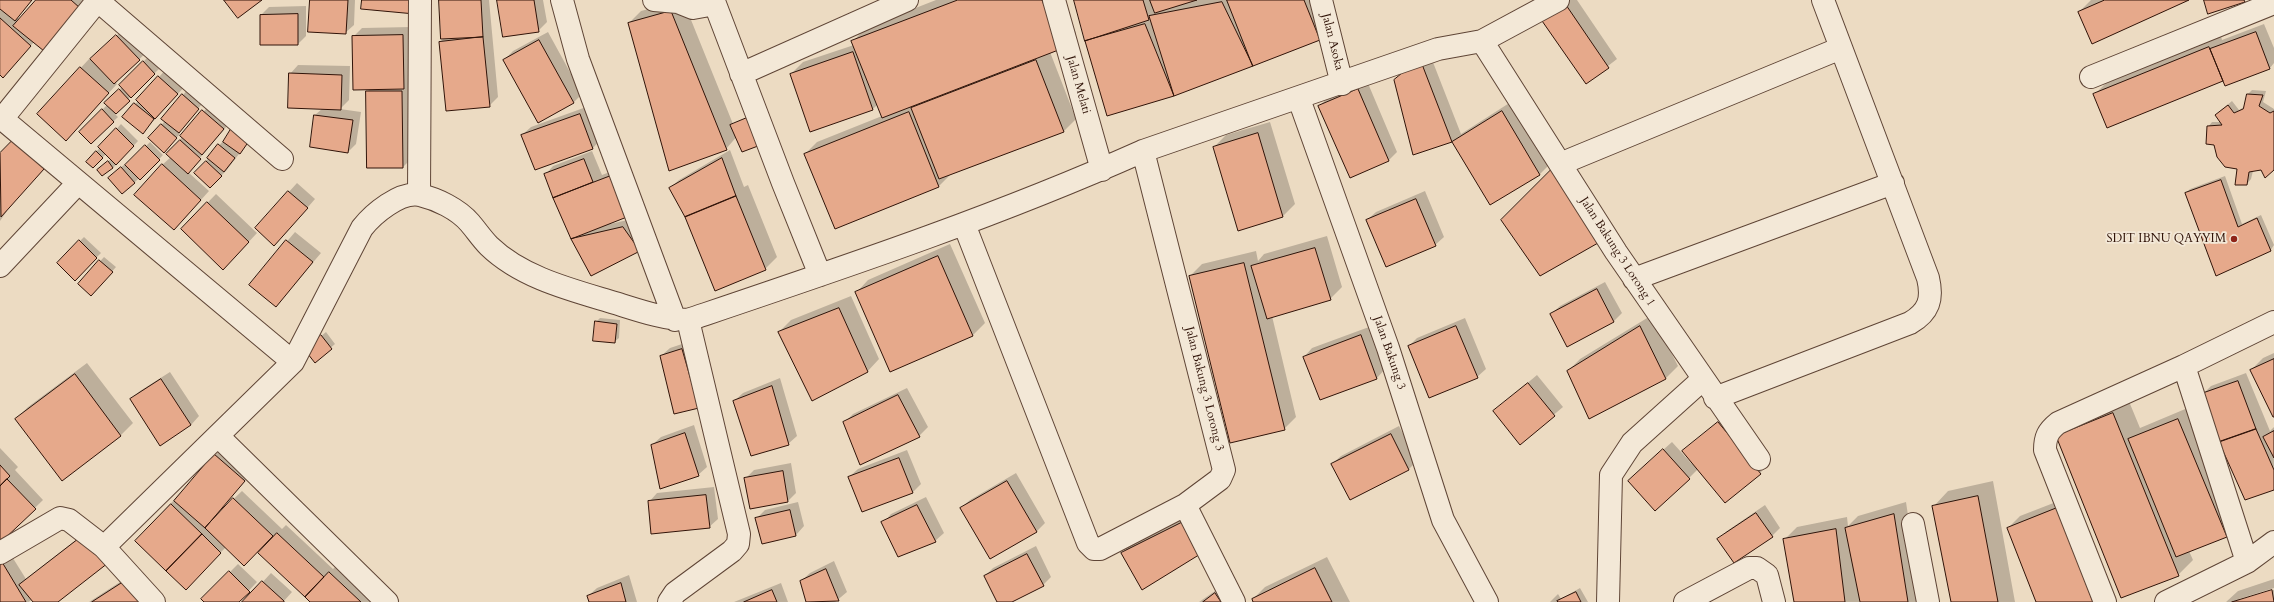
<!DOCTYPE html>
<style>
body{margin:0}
canvas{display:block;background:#ecdbc2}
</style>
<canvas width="2274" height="602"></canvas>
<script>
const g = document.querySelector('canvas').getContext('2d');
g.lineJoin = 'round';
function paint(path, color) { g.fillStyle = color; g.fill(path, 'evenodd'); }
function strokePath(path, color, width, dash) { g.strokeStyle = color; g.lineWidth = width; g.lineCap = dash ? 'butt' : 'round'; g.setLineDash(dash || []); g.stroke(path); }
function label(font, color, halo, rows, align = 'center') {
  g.font = font + ' Cardo,serif'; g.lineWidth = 3.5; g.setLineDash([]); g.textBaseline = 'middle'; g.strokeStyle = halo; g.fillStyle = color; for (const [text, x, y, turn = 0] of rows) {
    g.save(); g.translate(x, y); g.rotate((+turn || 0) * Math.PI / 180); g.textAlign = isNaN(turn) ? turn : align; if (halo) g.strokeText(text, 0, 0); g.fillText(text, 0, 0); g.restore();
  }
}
paint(new Path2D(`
 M0 0H32L17 17 20 20 37 0H87L52 41 34 42 11 68 0 74Z
 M311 0H355L354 25 345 33Z
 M440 0H489L498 97 489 106 440 42 444 38Z
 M498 0H543L547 22 538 31Z
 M683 0 733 124 758 112 726 149 629 23 641 11Z
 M936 0H1063L1076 33 1061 48 1050 52 1076 119 1064 131 951 174 939 186 835 227 805 154 817 142 882 116 877 105 873 109 791 74 803 62 854 45 853 41 867 27Z
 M1075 0H1321L1320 40 1173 95 1108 115Z
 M1565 0H1577L1617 59 1586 83Z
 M2091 0H2187L2079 12Z
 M306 6V36L298 44 261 15 269 7Z
 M2264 24 2274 48V63L2270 68 2225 85 2223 79 2094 95 2106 83 2221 36 2222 40Z
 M126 27 148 51 115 82 117 84 74 131 38 114 89 59 90 60Z
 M411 27 412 158 403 167H368L367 92 370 89 353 37 362 28Z
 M548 32 582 94 574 102 538 122 504 60 513 51Z
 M1429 52 1461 134 1514 100 1552 162 1540 174 1490 204 1452 140 1414 154 1402 73Z
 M148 57 159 69 132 95 115 114 118 117 91 143 80 132 107 105 106 103 122 87 120 85Z
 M298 65 350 66 349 100 340 109 361 112 356 144 348 152 315 115 323 108 290 74Z
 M167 68 186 85 147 128 124 117Z
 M1367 81 1397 152 1389 160 1350 177 1319 106 1328 98Z
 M2252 90 2266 91 2263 102 2274 109V169L2253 171 2251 179 2247 184 2208 127 2212 122H2221L2220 111 2232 101 2239 110 2244 107 2248 94Z
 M186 91 202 104 179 132 180 134 164 151 149 138 165 121Z
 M211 103 232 120 188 172 209 191 182 221 162 165 171 157 168 154Z
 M589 106 601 139 593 148 535 169 522 135 531 127Z
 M1270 122 1295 204 1283 216 1239 230 1214 147 1226 135Z
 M121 124 138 141 113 168 98 170 111 159 106 154 93 167 87 162Z
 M252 137 226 171 210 187 196 173 223 141Z
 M13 140 52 160 6 210 7 211 0 221V155Z
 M150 142 163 155 140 179 139 178 134 183 113 174 125 164 127 165Z
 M730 150 744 187 748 185 777 257 765 269 686 216 670 188 679 180Z
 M592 151 602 175 625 166 610 224 632 219 647 241 591 275 572 238 545 175 553 166Z
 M2225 176 2242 224 2261 215 2274 245 2270 251 2186 193 2190 189Z
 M297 183 315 199 283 236 256 228Z
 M1425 191 1444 237 1435 245 1367 220 1376 212Z
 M216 194 257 233 232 260 182 229Z
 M295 232 321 253 276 306 250 285Z
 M1327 236 1342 287 1330 299 1272 316 1296 417 1284 429 1190 276 1202 264 1256 251 1258 261 1264 254Z
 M84 237 101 253 75 279 58 263Z
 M950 244 985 323 973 335 890 371 856 293 868 280Z
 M104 257 116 267 95 291 79 284Z
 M1605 282 1622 313 1613 322 1551 314 1560 306Z
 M851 296 879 359 867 372 779 332 791 320Z
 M1652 315 1678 366 1666 378 1590 417 1568 371 1580 359Z
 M600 318 620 320 619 338 614 342 596 322Z
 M1465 318 1486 369 1477 377 1409 346 1417 338Z
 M1369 327 1385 369 1377 378 1304 357 1312 348Z
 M326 332 335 344 315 361 310 345Z
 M691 341 699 408 661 356 670 348Z
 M2274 353V416L2251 370 2263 358Z
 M87 363 133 423 121 435 62 479 16 419 28 407Z
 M170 372 199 416 191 425 131 399 140 391Z
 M2246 373 2270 431 2274 427V489L2202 395 2211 386Z
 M1537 375 1563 407 1520 443 1494 411Z
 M780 378 797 436 788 444 734 401 743 393Z
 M907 388 928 427 919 436 845 422 853 414Z
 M2128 399 2140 428 2190 407 2238 524 2226 536 2189 551 2193 560 2178 575 2057 436Z
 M1727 414 1768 465 1760 473 1698 469 1689 478 1637 473 1672 442 1692 464 1693 462 1684 451Z
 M694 425 707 467 698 475 652 445 661 437Z
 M1399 426 1417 461 1409 469 1332 464 1341 456Z
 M223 447 253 472 219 511 220 512 242 491 282 529 286 525 333 569 338 564 379 602H313L259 553 271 539 270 538 226 547 194 580 136 541Z
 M0 448 18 467 15 470 43 500 0 542Z
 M907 450 921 484 913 492 862 511 849 477 858 469Z
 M791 463 796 493 788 501 745 479 754 470Z
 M1016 473 1045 523 1036 532 961 508 970 500Z
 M1993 481 2015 602H1952L1934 506 1948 491Z
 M714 487 718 519 709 527 649 502 657 493Z
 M926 497 944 533 935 541 883 523 891 514Z
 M2069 497 2094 602H2037L2008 528 2020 516Z
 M798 502 804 526 796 535 756 519 765 510Z
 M1906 502 1921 602H1861L1860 599 1859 602H1795L1784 540 1797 527 1847 517 1848 526 1858 516Z
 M1765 505 1780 528 1772 536 1719 539 1727 531Z
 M1194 513 1210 543 1122 553 1131 544Z
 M94 526 57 602H34L32 599 29 602H0V561L11 555 26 579Z
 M1036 546 1051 577 1043 585 1010 602H998L985 576 993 568Z
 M1327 557 1350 602H1254L1253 599 1265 587Z
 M834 561 847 592 835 602H807L801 581 810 573Z
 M238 564 257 582 238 602H206L203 599Z
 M137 571 157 602H89Z
 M271 573 292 592 283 602H244Z
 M629 575 637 602H590L588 596 597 588Z
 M2274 579V588L2239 599V601L2274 590V602H2226L2238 591Z
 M1228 582 1240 602H1199Z
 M781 583 788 602H734Z
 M1580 588 1588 602H1550L1558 594 1561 599Z`), '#0003');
const building = new Path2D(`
 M0 0H32L15 21 0 9Z
 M36 0H71L80 8 44 51 13 26Z
 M224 0H262L238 18Z
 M310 0H348L346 34 308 32Z
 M362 0H417L415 14 361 9Z
 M439 0H481L483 37 441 39Z
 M497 0H534L539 32 503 37Z
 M958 0H1042L1061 49 882 118 851 41Z
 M1074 0H1143L1149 20 1085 41Z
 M1150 0H1197L1155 13Z
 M1227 0H1304L1320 40 1253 66Z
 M2105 0H2189L2092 44 2078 12Z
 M2204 0H2244L2245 2 2208 14Z
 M1222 2 1253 66 1174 96 1149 16Z
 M1564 2 1609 68 1586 84 1540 18Z
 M671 11 727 150 669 171 628 23Z
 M298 14V45H260V15Z
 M0 18 31 46 3 78 0 75Z
 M1145 24 1174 96 1107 116 1085 41Z
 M2256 32 2270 69 2225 86 2210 49Z
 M116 35 140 60 114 84 90 59Z
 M403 35 404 89 353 90 352 36Z
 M483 37 490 107 446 111 439 42Z
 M539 40 574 103 538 123 503 60Z
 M2209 47 2223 81 2107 128 2093 94Z
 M853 52 873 110 810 132 790 74Z
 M1420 59 1452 142 1413 155 1394 80Z
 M1036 60 1064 132 939 179 911 108Z
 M143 61 155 74 131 98 119 85Z
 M80 67 109 93 66 141 37 114Z
 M289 73 342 75 341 110 288 108Z
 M158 76 178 94 155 119 136 100Z
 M119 89 130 101 116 114 104 103Z
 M1358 89 1389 161 1350 178 1318 106Z
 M366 91H402L403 168H367Z
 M182 94 199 109 179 133 161 119Z
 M2247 94 2263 95 2259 106 2270 113 2274 111V170L2265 178 2261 170 2249 172 2247 185H2235L2237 169 2225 167 2217 157 2214 145 2206 144 2207 126 2222 125 2215 115 2228 105 2234 113 2243 109Z
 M134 103 154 119 143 134 122 117Z
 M102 109 114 122 91 144 79 132Z
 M202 110 224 129 202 155 180 136Z
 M1502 111 1540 175 1490 205 1452 142Z
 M909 112 939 187 835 229 804 154Z
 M580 114 593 149 535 170 521 135Z
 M314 115 353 120 348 153 310 147Z
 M754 115 766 143 742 152 730 125Z
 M161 124 177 138 164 153 148 138Z
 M116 128 134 146 116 165 98 147Z
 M231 129 249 141 240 154 223 142Z
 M1258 133 1283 217 1238 231 1213 147Z
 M13 140 44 169 1 217 0 153Z
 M180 140 201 159 188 174 166 154Z
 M218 144 235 158 224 172 207 158Z
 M145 145 160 160 140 180 125 165Z
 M96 151 103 158 93 168 86 162Z
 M722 158 736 196 685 217 669 188Z
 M584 159 593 182 553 198 544 174Z
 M108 161 113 168 102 176 97 170Z
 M206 161 222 176 210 188 194 173Z
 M162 164 201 200 174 230 134 195Z
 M121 167 135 183 122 194 108 178Z
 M1552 169 1598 243 1540 276 1501 220Z
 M616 174 632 215 571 239 553 198Z
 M2221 180 2238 227 2257 218 2271 251 2216 276 2185 193Z
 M288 191 308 208 274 246 255 228Z
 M736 196 766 270 715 291 685 217Z
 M1416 199 1436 246 1386 267 1366 220Z
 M207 202 249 242 223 270 181 229Z
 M623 227 640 251 591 276 571 239Z
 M79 240 97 258 75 281 57 263Z
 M286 240 313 262 276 307 249 285Z
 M1315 248 1331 300 1267 319 1251 266Z
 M938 256 973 336 890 372 855 292Z
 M99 260 113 272 91 296 78 284Z
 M1244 263 1285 430 1230 443 1189 276Z
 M1597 289 1614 322 1567 347 1550 314Z
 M839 308 868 372 812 401 778 332Z
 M595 321 617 324 615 343 593 341Z
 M1456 326 1478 378 1429 398 1408 346Z
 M1640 326 1666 379 1589 419 1567 371Z
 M321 335 332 349 315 363 304 349Z
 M1361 335 1377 379 1320 400 1303 357Z
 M682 349 699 408 674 414 660 356Z
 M2274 359V417H2273L2250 370Z
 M75 374 121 436 62 481 15 419Z
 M161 379 191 425 160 446 130 399Z
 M2238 381 2256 429 2219 442 2201 394Z
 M1528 383 1555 416 1520 445 1493 411Z
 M772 386 789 445 751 456 733 401Z
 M898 395 920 437 860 465 843 422Z
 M2113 413 2179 576 2121 598 2056 436Z
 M2178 419 2227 537 2176 557 2128 439Z
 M1718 422 1761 474 1725 503 1682 451Z
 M2256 429 2274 470V490L2245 500 2219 442Z
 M2274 431V458L2263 437Z
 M685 433 699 476 660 489 651 445Z
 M1391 434 1409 470 1350 500 1331 464Z
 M1663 449 1690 479 1655 511 1628 481Z
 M214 454 245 481 205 528 174 501Z
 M899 458 913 493 862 512 848 477Z
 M0 465 10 476 0 486Z
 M783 471 788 502 750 509 744 478Z
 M7 479 36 509 0 543V486Z
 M1007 481 1037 532 990 559 960 508Z
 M706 495 710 528 651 534 648 501Z
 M1978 496 1998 602H1951L1932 506Z
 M233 498 273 536 244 566 205 528Z
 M171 504 202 534 166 571 135 541Z
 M917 505 936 542 898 557 881 522Z
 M2057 508 2093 602H2036L2007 528Z
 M790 510 796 536 762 544 755 518Z
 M1756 513 1773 537 1734 563 1717 539Z
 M1894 514 1908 602H1860L1845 528Z
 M1185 521 1202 553 1142 590 1121 553Z
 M1836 529 1845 602H1794L1783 539Z
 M277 533 324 577 305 597 258 553Z
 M85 534 108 563 58 602H33L19 585Z
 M202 534 221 553 186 590 166 571Z
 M1027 554 1044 586 1012 602H997L984 576Z
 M2 562 26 602H0V564Z
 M1315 568 1332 602H1253L1252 599Z
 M826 569 839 601 806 602 800 581Z
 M229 571 250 592 239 602H204L201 599Z
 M329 572 361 602H310L305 597Z
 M128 579 143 602H92Z
 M262 581 284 601V602H242Z
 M621 583 626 602H589L587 596Z
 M772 590 777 602H744Z
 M2272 590 2274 602H2232Z
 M1576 592 1581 602H1558L1557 601Z
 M1215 593 1221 602H1203Z`);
paint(building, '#e6a98b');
strokePath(building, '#301308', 1);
const street = new Path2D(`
 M97 0 282 159
 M562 0 578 59 675 320
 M654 0 678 2 693 8 715 4 783 183 820 275
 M1054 0 1102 170
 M1321 0 1342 84
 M1482 41 1616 252 1759 459
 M741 74 907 0
 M2091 77 2274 3
 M1299 99 1388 348 1443 520 1487 602
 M0 117 293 362
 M2 119 98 0
 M1143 151 1224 470 1220 479 1185 505 1234 602
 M1560 164 1841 48
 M419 195 420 0
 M964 224 1088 543 1094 549H1100L1185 505
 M0 266 78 183
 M1634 279 1893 183
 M2184 366 2247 562
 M1715 398 1910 323C1929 312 1933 299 1928 278L1823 0
 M219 437 387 602
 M1913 524 1928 602
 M0 553 60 518 69 520 104 547
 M154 602 104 547 293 362 362 228C373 214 400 191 420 195 437 199 458 209 470 223 476 230 482 239 489 246 522 278 572 290 615 303 638 310 663 319 688 320 842 268 995 217 1143 151L1438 49 1482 41 1558 0
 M669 602 675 593 732 551 738 544 739 534 688 320
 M1608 602 1611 475 1632 443 1702 380
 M1685 602 1749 568H1757L1767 575 1774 602
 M2105 602 2045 450C2045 437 2048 431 2058 423L2184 366 2274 322
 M2166 602 2247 562 2274 542`);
strokePath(street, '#5f4536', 24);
strokePath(street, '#f3e8d7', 22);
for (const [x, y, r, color] of [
 [2234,239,4,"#8f2418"]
]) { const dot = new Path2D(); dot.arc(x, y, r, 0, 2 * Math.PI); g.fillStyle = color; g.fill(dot); strokePath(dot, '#f3e8d7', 1.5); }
label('12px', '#301308', '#f3e8d7', [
 ["Jalan Asoka",1332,42,76],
 ["Jalan Melati",1078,85,74],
 ["Jalan Bakung 3 Lorong 1",1617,252,57],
 ["Jalan Bakung 3",1389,353,71],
 ["Jalan Bakung 3 Lorong 3",1204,389,76]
]);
label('12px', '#301308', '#f3e8d7', [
 ["SDIT IBNU QAYYIM",2226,239]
], 'right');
</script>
